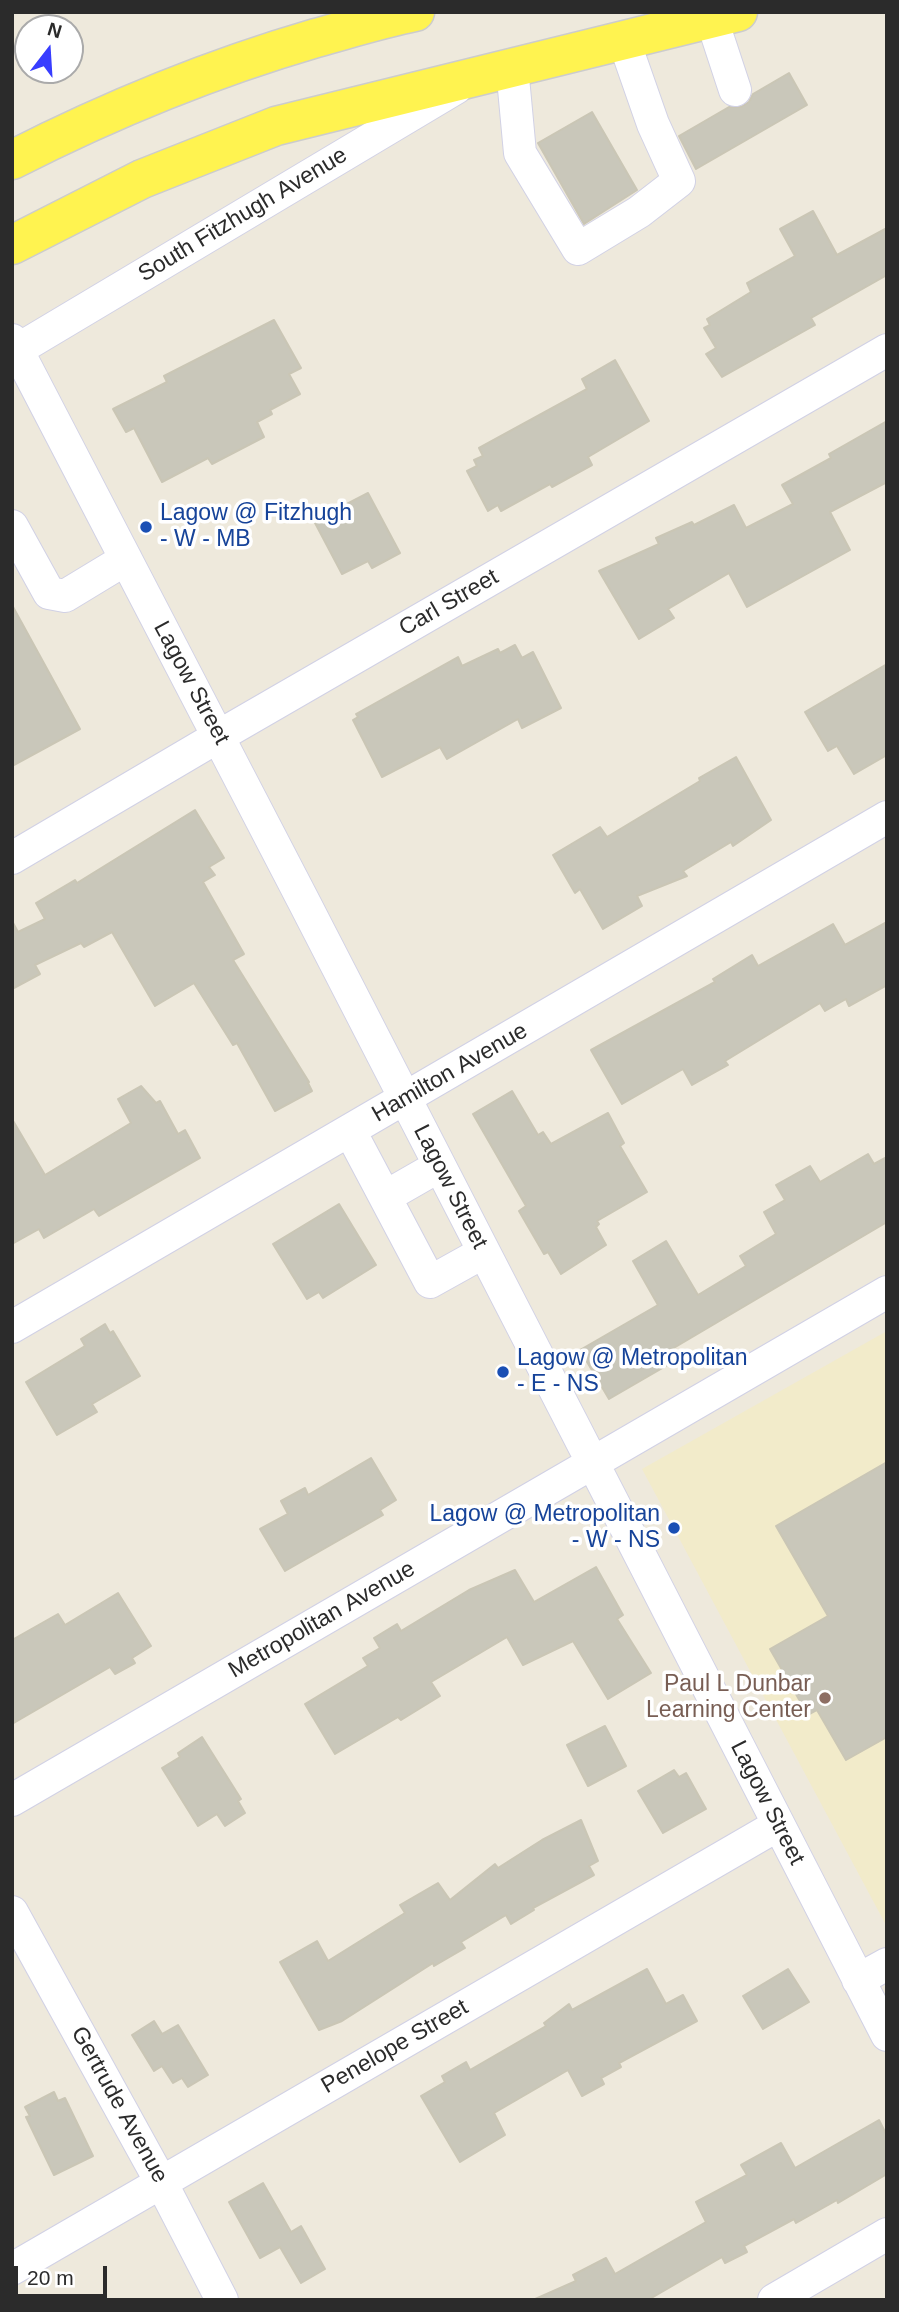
<!DOCTYPE html>
<style>
body{margin:0}
#map{position:relative;width:899px;height:2312px;overflow:hidden;background:#eee9dc;font-family:Arial,sans-serif}
canvas{display:block}
.frame{position:absolute;inset:0;border:14px solid #2b2b2b;pointer-events:none}
.north{position:absolute;left:14px;top:14px;width:70px;height:70px;box-sizing:border-box;background:#fff;border:2px solid #aaa;border-radius:50%;rotate:17deg;font-size:19px;font-weight:700;line-height:28px;text-align:center;color:#2b2b2b}
.north::after{content:'';display:block;margin:auto;width:24px;height:32px;background:#383dff;clip-path:polygon(50% 0,100% 100%,50% 72%,0 100%)}
.scale{position:absolute;left:14px;top:2266px;width:93px;height:32px;box-sizing:border-box;border:4px solid #2b2b2b;border-top:0;padding-left:9px;font-size:21px;line-height:24px;white-space:nowrap;color:#2b2b2b;-webkit-text-stroke:5px #fff;paint-order:stroke}
</style>
<div id="map">
<canvas width="899" height="2312"></canvas>
<div class="frame"></div>
<div class="north">N</div>
<div class="scale">20 m</div>
</div>
<script>
const g = document.querySelector('canvas').getContext('2d');
g.lineJoin = 'round';
function paint(path, color) { g.fillStyle = color; g.fill(path, 'evenodd'); }
function strokePath(path, color, width, dash) { g.strokeStyle = color; g.lineWidth = width; g.lineCap = dash ? 'butt' : 'round'; g.setLineDash(dash || []); g.stroke(path); }
function label(font, color, halo, rows, align = 'center') {
  g.font = font + ' Arial,sans-serif'; g.lineWidth = 7; g.setLineDash([]); g.textBaseline = 'middle'; g.strokeStyle = halo; g.fillStyle = color; for (const [text, x, y, turn = 0] of rows) {
    g.save(); g.translate(x, y); g.rotate((+turn || 0) * Math.PI / 180); g.textAlign = isNaN(turn) ? turn : align; if (halo) g.strokeText(text, 0, 0); g.fillText(text, 0, 0); g.restore();
  }
}
paint(new Path2D(`
 M887 1331V1927L642 1469Z`), '#f2ebca');
const building = new Path2D(`
 M789 73 807 105 696 169 679 136 729 107H741L749 102 753 94Z
 M592 112 637 190 584 224 538 143Z
 M813 211 837 255 887 228V275L811 318 815 325 722 377 706 354 716 348 704 328 710 325 707 319 751 292 747 283 795 256 780 229Z
 M274 320 301 368 289 374 300 394 270 410 272 414 257 422 264 437 212 464 208 458 162 482 134 428 126 432 113 409 167 382 164 376Z
 M615 360 649 421 588 457 592 465 552 487 550 484 501 511 498 505 488 511 467 471 477 466 474 460 483 456 479 448 587 389 582 379Z
 M887 421V482L830 512 850 550 747 607 729 573 668 609 674 618 639 639 599 571 659 544 656 538 692 522 694 525 734 505 746 528 793 504 782 485 831 458 829 454Z
 M368 493 400 553 372 568 368 561 342 574 314 521Z
 M12 605 80 729 12 766Z
 M515 645 522 658 533 652 561 708 522 728 518 719 447 759 440 747 382 777 353 720 358 717 356 714 458 657 462 666 498 649 500 653Z
 M887 664V755L854 774 837 746 828 751 805 712Z
 M736 757 771 820 733 846 731 842 683 871 687 876 637 896 642 906 603 929 580 889 575 893 553 855 600 827 607 837 700 781 699 778Z
 M195 810 224 858 209 867 215 875 203 882 244 954 233 960 309 1082 308 1083 312 1091 275 1111 237 1043 233 1045 194 983 155 1006 112 932 84 947 81 943 35 965 40 974 12 989V921L18 932 45 919 36 903 75 880 77 883Z
 M887 922V985L849 1006 846 999 825 1011 820 1003 725 1061 728 1065 692 1085 683 1069 622 1104 591 1050 715 982 713 979 752 955 758 966 833 924 845 945Z
 M141 1086 156 1103 160 1101 178 1134 185 1130 200 1158 99 1216 94 1209 44 1238 39 1229 12 1244V1119L45 1175 131 1123 118 1099Z
 M512 1091 538 1135 543 1132 551 1144 608 1113 624 1143 620 1146 647 1192 597 1221 599 1224 596 1227 606 1245 561 1274 548 1252 544 1254 519 1211 526 1206 473 1114Z
 M868 1154 874 1164 887 1157V1222L672 1349 678 1359 609 1399 580 1350 658 1305 633 1261 666 1241 698 1295 746 1266 740 1256 776 1234 764 1212 785 1200 776 1185 810 1166 820 1182Z
 M339 1204 376 1265 323 1298 319 1292 307 1299 273 1244Z
 M105 1324 110 1333 113 1331 140 1376 92 1404 97 1412 57 1435 26 1382 85 1346 81 1339Z
 M371 1458 396 1500 380 1510 383 1515 285 1571 260 1529 288 1514 281 1501 305 1488 308 1495Z
 M887 1462V1737L846 1760 817 1710 808 1715 770 1649 828 1616 776 1526Z
 M596 1567 623 1615 617 1619 651 1673 608 1699 573 1641 523 1665 507 1637 431 1682 440 1696 401 1720 398 1717 335 1754 305 1704 368 1666 363 1658 380 1648 374 1638 397 1624 401 1631 469 1590 515 1570 534 1602Z
 M118 1593 151 1646 132 1658 135 1663 115 1674 110 1667 12 1724V1640L58 1614 65 1625Z
 M605 1726 626 1766 588 1786 567 1745Z
 M202 1737 241 1799 238 1801 245 1813 225 1826 217 1814 198 1826 162 1768 180 1757 178 1753Z
 M674 1770 679 1777 686 1773 706 1809 663 1833 638 1791Z
 M581 1820 598 1861 589 1866 594 1875 533 1908 534 1910 511 1924 506 1915 461 1942 465 1948 434 1966 433 1963 342 2021 319 2030 280 1962 317 1941 328 1961 405 1913 400 1905 438 1883 450 1900 495 1864 498 1868 542 1840Z
 M647 1969 666 2004 683 1995 697 2021 619 2063 621 2067 601 2078 604 2084 582 2096 568 2070 494 2113 505 2135 460 2162 421 2096 445 2082 442 2076 466 2062 470 2070 546 2026 544 2023 569 2004 572 2010Z
 M788 1969 809 2002 763 2029 743 1996Z
 M154 2021 162 2034 178 2025 208 2075 188 2087 182 2078 173 2083 162 2066 154 2071 132 2035Z
 M54 2092 58 2101 65 2098 93 2156 54 2175 26 2117 30 2116 25 2107Z
 M879 2120 887 2136V2174L838 2203 837 2200 796 2223 794 2219 744 2246 747 2252 725 2263 722 2257 648 2300H533L576 2281 573 2275 606 2258 615 2274 706 2222 696 2202 747 2175 741 2165 781 2143 795 2168Z
 M263 2183 291 2232 301 2226 325 2269 301 2283 280 2247 260 2258 229 2202Z`);
paint(building, '#c9c7ba');
strokePath(building, '#cac6b5', 2);
const minor = new Path2D(`
 M712 20 735 90
 M512 67 520 153 578 249 639 212 679 181 653 124 624 41
 M12 340 303 900 887 2035
 M12 353 456 88
 M12 526 49 593 65 596 126 559
 M12 858 219 736 887 350
 M350 1131 430 1282 484 1252
 M385 1197 439 1166
 M12 1327 887 817
 M12 1800 887 1292
 M12 1912 161 2182 222 2300
 M858 1980 887 1964
 M12 2269 778 1825
 M774 2300 887 2234`);
const major = new Path2D(`
 M12 160C110 110 210 69 316 38 349 29 381 19 415 12
 M12 245 142 179 276 126 738 12`);
strokePath(minor, '#d1d1e5', 34);
strokePath(major, '#ccc', 41);
strokePath(minor, '#fff', 32);
strokePath(major, '#fff350', 38);
for (const [x, y, r, color] of [
 [146,527,7,"#1a4fb4"],
 [503,1372,7,"#1a4fb4"],
 [674,1528,7,"#1a4fb4"],
 [825,1698,7,"#8d6e63"]
]) { const dot = new Path2D(); dot.arc(x, y, r, 0, 2 * Math.PI); g.fillStyle = color; g.fill(dot); strokePath(dot, '#fff', 2.5); }
label('23px', '#2b2b2b', '#fff', [
 ["South Fitzhugh Avenue",243,215,-31],
 ["Carl Street",449,603,-30],
 ["Lagow Street",191,683,62],
 ["Hamilton Avenue",450,1073,-30],
 ["Lagow Street",450,1187,63],
 ["Metropolitan Avenue",322,1620,-30],
 ["Lagow Street",767,1803,63],
 ["Penelope Street",395,2047,-30],
 ["Gertrude Avenue",119,2105,61]
]);
label('23px', '#164399', '#fff', [
 ["Lagow @ Fitzhugh",160,514],
 ["- W - MB",160,540],
 ["Lagow @ Metropolitan",517,1359],
 ["- E - NS",517,1385],
 ["Lagow @ Metropolitan",660,1515,"right"],
 ["- W - NS",660,1541,"right"]
], 'left');
label('23px', '#785e54', '#fff', [
 ["Paul L Dunbar",811,1685],
 ["Learning Center",811,1711]
], 'right');
</script>
